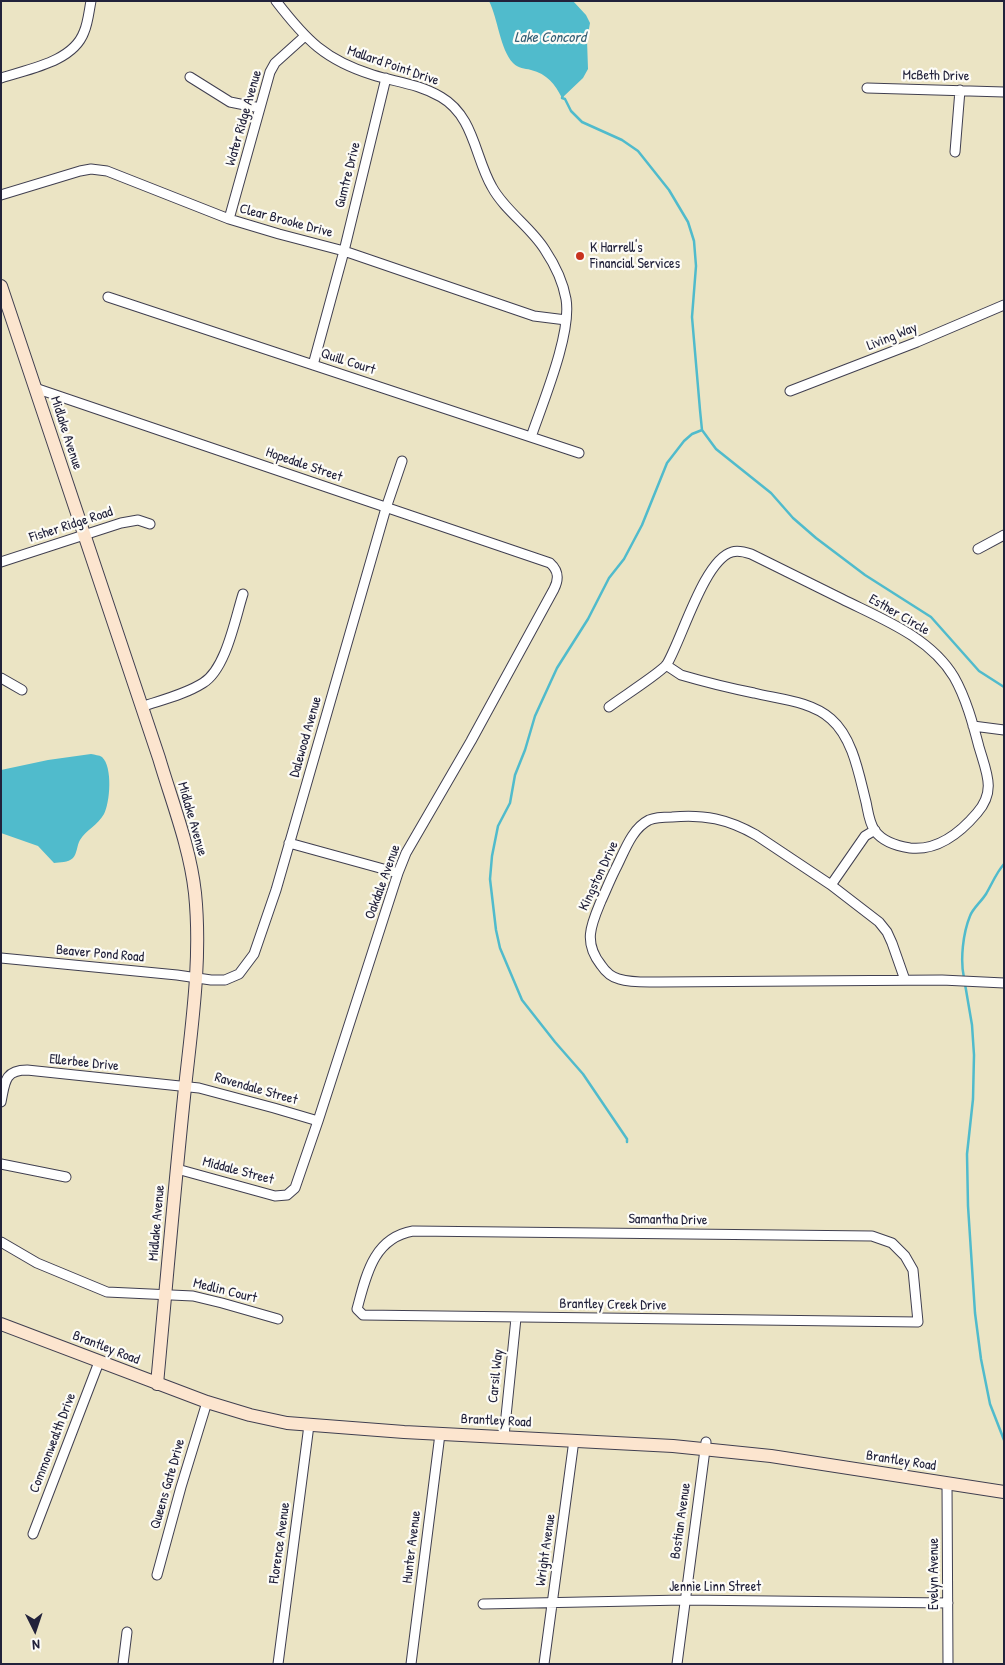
<!DOCTYPE html>
<style>
body{margin:0}
#map{position:relative;width:1005px;height:1665px;overflow:hidden;background:#ebe4c4;font-family:"Patrick Hand",sans-serif}
canvas{display:block}
.frame{position:absolute;inset:0;border:2px solid #22223b;pointer-events:none}
.north{position:absolute;left:10px;top:1605px;width:50px;height:50px;-webkit-text-stroke:4px #fdfcf7;paint-order:stroke;rotate:176deg;font-size:14px;font-weight:700;line-height:20px;text-align:center;color:#22223b}
.north::after{content:'';display:block;margin:auto;width:18px;height:22px;background:#22223b;clip-path:polygon(50% 0,100% 100%,50% 72%,0 100%)}
</style>
<div id="map">
<canvas width="1005" height="1665"></canvas>
<div class="frame"></div>
<div class="north">N</div>
</div>
<script>
const g = document.querySelector('canvas').getContext('2d');
g.lineJoin = 'round';
function paint(path, color) { g.fillStyle = color; g.fill(path, 'evenodd'); }
function strokePath(path, color, width, dash) { g.strokeStyle = color; g.lineWidth = width; g.lineCap = dash ? 'butt' : 'round'; g.setLineDash(dash || []); g.stroke(path); }
function label(font, color, halo, rows, align = 'center') {
  g.font = font + ' "Patrick Hand",sans-serif'; g.lineWidth = 4.5; g.setLineDash([]); g.textBaseline = 'middle'; g.strokeStyle = halo; g.fillStyle = color; for (const [text, x, y, turn = 0] of rows) {
    g.save(); g.translate(x, y); g.rotate((+turn || 0) * Math.PI / 180); g.textAlign = isNaN(turn) ? turn : align; if (halo) g.strokeText(text, 0, 0); g.fillText(text, 0, 0); g.restore();
  }
}
paint(new Path2D(`
 M489 1H573L586 15 590 23 587 40 588 69 583 78 562 98C555 84 547 74 531 70 524 68 519 69 513 63 500 49 498 19 489 1Z
 M91 754C95 755 99 755 102 757 113 767 110 803 104 814 98 825 86 830 80 840 77 845 77 854 73 858 68 863 60 862 54 863L38 846 1 833V770L48 760Z`), '#50bbcc');
strokePath(new Path2D(`
 M563 94 562 98 565 99 571 111 582 122 622 140 638 151 669 190 688 222 694 241 696 266 692 317 700 410 702 430 716 449 771 493 793 518 816 538 865 575 931 617 979 671 1004 687
 M964 978C960 960 963 933 970 916 973 908 981 902 986 894 992 884 996 873 1004 864
 M965 984 972 1025 974 1055 973 1099 967 1154 968 1206 975 1313 981 1359 990 1404 1004 1440
 M627 1142V1139L583 1074 555 1042 522 1000 500 948 496 930 490 879 492 856 498 826 510 803 515 775 525 750 535 716 557 668 588 619 609 578 624 559 642 525 667 463 684 441 692 434 702 430`), '#50bbcc', 2.5);
const street = new Path2D(`
 M276 1C306 40 325 60 373 75 396 82 419 84 441 97 474 116 475 158 492 187 505 211 531 227 545 250 555 265 563 282 566 299 572 333 543 402 531 437
 M190 77 230 102 260 108
 M1 78C28 69 73 62 84 32 88 23 89 11 91 1
 M867 88 1004 92
 M955 152 960 90
 M1 195 80 171 91 169 107 171 229 219 279 234 344 251 534 316 566 320
 M229 219 270 72 275 63 305 36
 M108 297 579 453
 M313 365 344 251 386 78
 M35 388 550 563C559 571 559 579 554 589L471 741 406 853 398 873 318 1121 295 1188 287 1195 275 1196 177 1169
 M790 391 917 342 1004 305
 M978 549 1004 535
 M1 562 121 523 138 520 150 524
 M1 678 22 690
 M141 707C161 700 184 695 203 683 226 669 235 619 243 594
 M609 707C619 699 662 672 667 664 682 639 704 560 732 552 738 550 745 552 751 554 781 569 812 584 842 599 882 619 930 637 954 677 966 698 973 724 979 747 987 774 996 791 977 813 960 833 937 851 910 848 897 846 883 842 875 831 869 823 868 811 866 802 859 775 853 738 831 719 811 701 778 699 754 693 729 688 705 682 681 675L666 665
 M973 726 1004 730
 M289 843 398 873
 M831 885 865 836 875 830
 M1 958 177 975 211 980H225L239 974 254 954 276 890 386 508 402 461
 M905 980 892 943 887 932 879 922 831 885 756 835C728 819 704 814 672 817 664 817 656 817 649 820 631 829 624 853 615 870 610 880 606 890 601 901 591 925 583 942 601 965 605 971 611 977 619 979 632 983 646 982 660 982L942 980 1004 983
 M1 1102C5 1083 4 1070 27 1070L199 1088 274 1108 318 1121
 M1 1164 66 1177
 M413 1231 872 1236 892 1243 905 1256 913 1270 918 1322 363 1315 357 1309C366 1276 373 1238 413 1231Z
 M1 1242 37 1263 107 1292 193 1296 222 1303 278 1319
 M504 1436 516 1318
 M947 1484 948 1664
 M33 1534 99 1362
 M157 1575 181 1487 207 1402
 M483 1604 684 1600 948 1603
 M123 1664 127 1632
 M278 1664 309 1425
 M411 1664 440 1434
 M544 1664 574 1440
 M677 1664 706 1442`);
const secondary = new Path2D(`
 M1 286 159 758C172 802 190 847 195 893 202 962 191 1029 184 1097 174 1193 166 1288 157 1384
 M1 1324 207 1402 250 1415 287 1423 404 1432 673 1446 771 1456 1004 1492`);
strokePath(street, '#403f50', 11);
strokePath(secondary, '#403f50', 14);
strokePath(street, '#fff', 9);
strokePath(secondary, '#fce5cf', 12);
for (const [x, y, r, color] of [
 [580,256,5,"#c8321e"]
]) { const dot = new Path2D(); dot.arc(x, y, r, 0, 2 * Math.PI); g.fillStyle = color; g.fill(dot); strokePath(dot, '#fdfcf7', 2); }
label('14px', '#22223b', '#fdfcf7', [
 ["Mallard Point Drive",393,66,19],
 ["McBeth Drive",936,76,1],
 ["Water Ridge Avenue",244,118,-74],
 ["Gumtre Drive",348,175,-76],
 ["Clear Brooke Drive",286,221,15],
 ["Living Way",892,337,-22],
 ["Quill Court",348,362,18],
 ["Midlake Avenue",66,433,72],
 ["Hopedale Street",304,465,19],
 ["Fisher Ridge Road",71,525,-18],
 ["Esther Circle",899,615,30],
 ["Dalewood Avenue",306,737,-74],
 ["Midlake Avenue",192,819,74],
 ["Kingston Drive",599,876,-65],
 ["Oakdale Avenue",383,882,-70],
 ["Beaver Pond Road",100,954,5],
 ["Ellerbee Drive",84,1063,6],
 ["Ravendale Street",256,1089,16],
 ["Middale Street",238,1171,15],
 ["Samantha Drive",668,1220,1],
 ["Midlake Avenue",157,1223,-85],
 ["Medlin Court",225,1291,14],
 ["Brantley Creek Drive",613,1305,1],
 ["Brantley Road",106,1348,21],
 ["Carsil Way",496,1376,-84],
 ["Brantley Road",496,1421,3],
 ["Commonwealth Drive",53,1443,-69],
 ["Brantley Road",901,1461,9],
 ["Queens Gate Drive",168,1484,-74],
 ["Bostian Avenue",681,1521,-82],
 ["Florence Avenue",280,1543,-82],
 ["Hunter Avenue",412,1547,-83],
 ["Wright Avenue",546,1550,-82],
 ["Evelyn Avenue",934,1574,-90],
 ["Jennie Linn Street",715,1587]
]);
label('14px', '#22223b', '#fdfcf7', [
 ["K Harrell's",590,248],
 ["Financial Services",590,264]
], 'left');
label('italic 15px', '#345f75', '#fdfcf7', [
 ["Lake Concord",550,38]
]);
</script>
